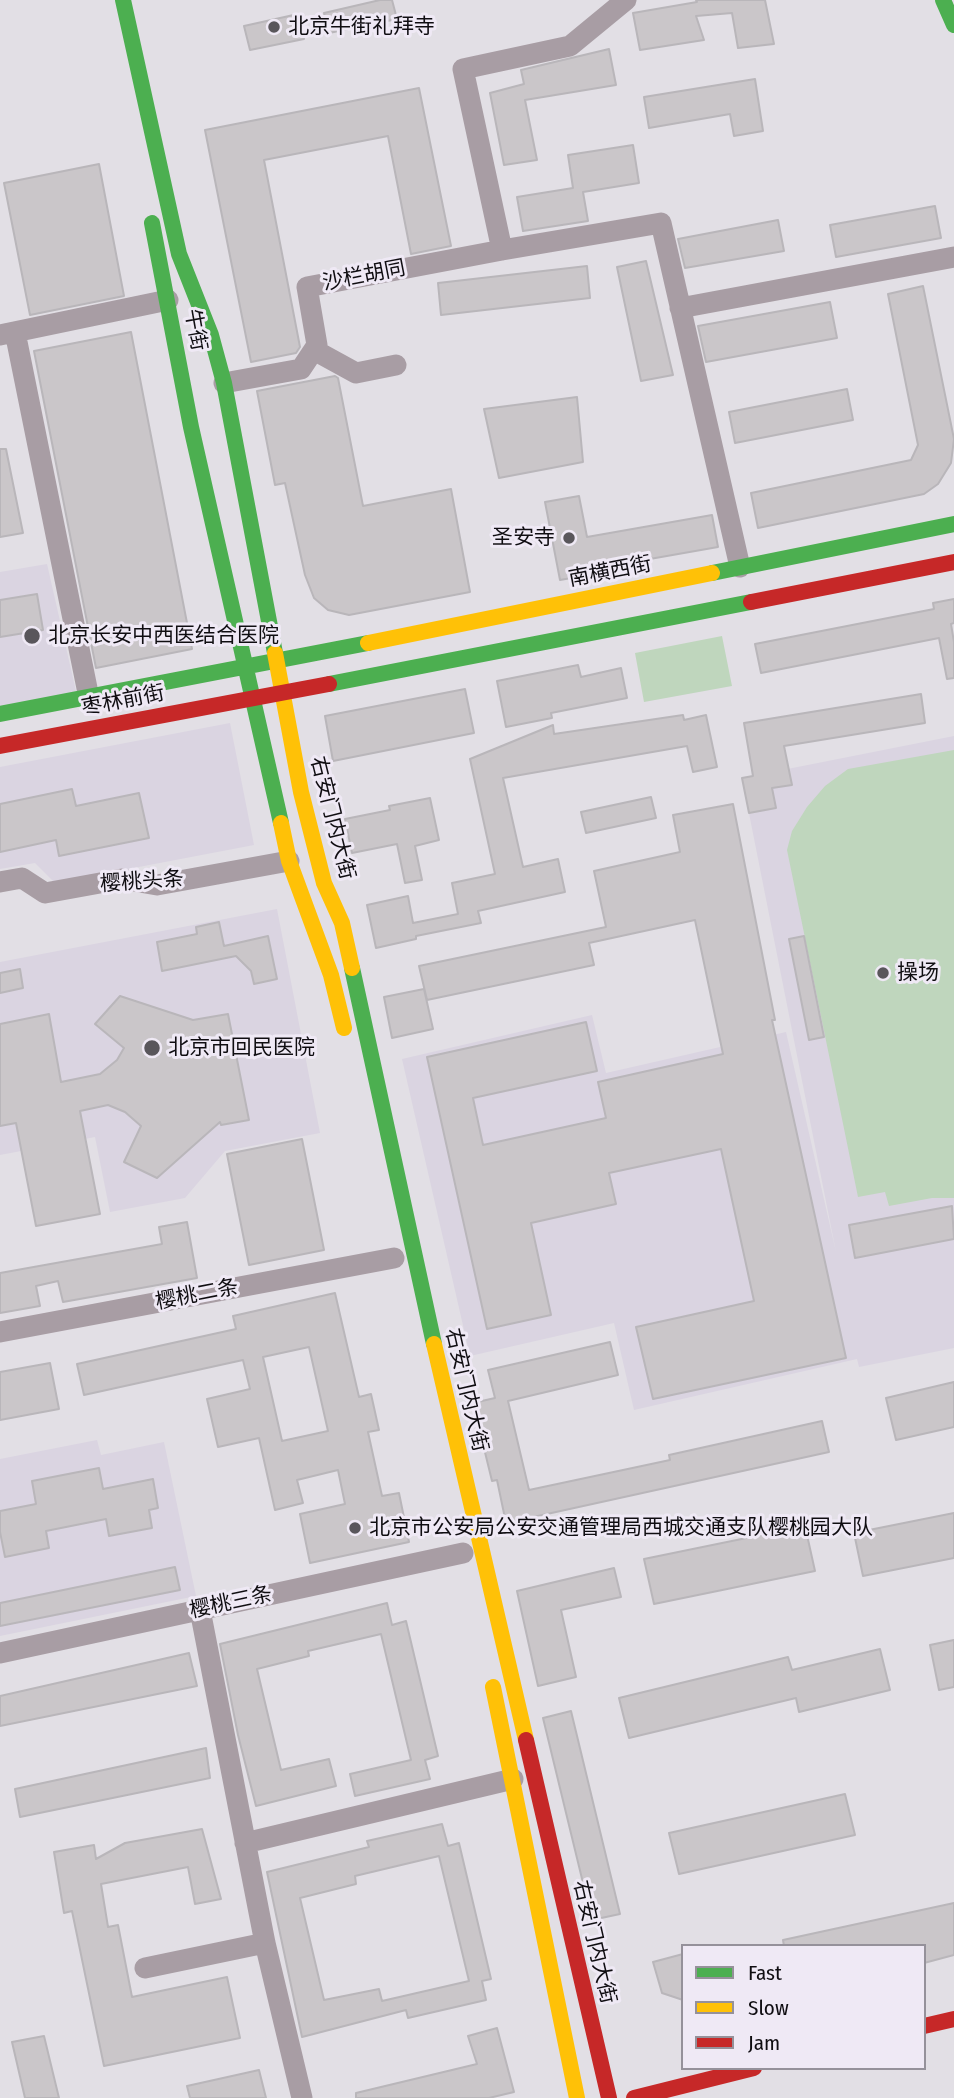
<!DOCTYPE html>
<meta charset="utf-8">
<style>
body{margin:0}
#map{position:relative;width:954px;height:2098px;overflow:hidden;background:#e2dfe5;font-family:"Fira Sans Condensed",sans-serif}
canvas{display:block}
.legend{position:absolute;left:681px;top:1944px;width:245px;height:126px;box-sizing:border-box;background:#efe9f5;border:2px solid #95919a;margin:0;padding:9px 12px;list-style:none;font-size:21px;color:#0f0d11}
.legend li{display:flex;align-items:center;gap:14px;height:35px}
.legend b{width:35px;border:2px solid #95919a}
</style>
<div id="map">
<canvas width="954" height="2098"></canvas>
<ul class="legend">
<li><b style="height:9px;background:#4caf50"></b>Fast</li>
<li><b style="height:9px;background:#ffc107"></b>Slow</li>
<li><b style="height:9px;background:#c62828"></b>Jam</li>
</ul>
</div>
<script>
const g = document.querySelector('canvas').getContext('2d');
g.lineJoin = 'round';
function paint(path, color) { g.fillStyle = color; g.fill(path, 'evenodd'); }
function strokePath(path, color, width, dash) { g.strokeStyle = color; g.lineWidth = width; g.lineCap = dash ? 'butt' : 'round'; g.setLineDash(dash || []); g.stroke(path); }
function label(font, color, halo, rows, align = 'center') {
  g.font = font + ' "Fira Sans Condensed","Noto Sans SC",sans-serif'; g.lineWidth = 6; g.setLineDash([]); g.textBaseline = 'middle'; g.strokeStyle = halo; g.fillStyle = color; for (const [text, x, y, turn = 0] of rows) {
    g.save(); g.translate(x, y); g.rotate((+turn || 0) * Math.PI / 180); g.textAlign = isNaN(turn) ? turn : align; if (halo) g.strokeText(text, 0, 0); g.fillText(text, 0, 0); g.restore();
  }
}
paint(new Path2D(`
 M47 564 78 700 0 714V572Z
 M230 723 254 845 55 883 35 863 0 869V767Z
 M954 736V1348L859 1367 857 1359 634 1410 614 1323 470 1356 402 1059 592 1015 606 1073 786 1032 836 1252 742 778Z
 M277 909 320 1133 225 1151 185 1198 110 1212 95 1137 0 1155V962Z
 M97 1440 101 1455 164 1442 196 1596 0 1636V1459Z`), '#dad4e1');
paint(new Path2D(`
 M722 636 732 686 644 702 635 653Z
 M954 750V1198H932L889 1206 885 1192 858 1197 787 850 792 831 807 807 825 786 848 769Z`), '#bfd6bd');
const building = new Path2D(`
 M380 0H392L397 19 329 33 324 13Z
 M696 0H765L774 44 738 48 732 13 696 16 704 40 640 50 633 13 697 2Z
 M298 14 304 39 250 50 244 26Z
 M609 49 616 85 525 100 537 160 504 165 490 93 524 84 521 70Z
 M755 79 763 131 734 136 730 114 649 128 644 97Z
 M419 88 451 246 411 254 388 136 264 160 300 347 296 353 251 362 205 130Z
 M633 145 639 183 583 192 588 221 523 231 517 197 573 188 568 155Z
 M99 164 124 296 30 315 4 183Z
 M935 206 941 238 836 257 830 225Z
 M778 220 784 251 685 268 678 239Z
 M646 261 673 375 641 381 617 267Z
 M587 266 590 298 441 315 438 283Z
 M923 286 954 439 951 463 938 484 924 494 758 528 751 493 911 460 918 445 888 294Z
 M830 302 837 338 706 362 698 326Z
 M131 332 192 649 96 668 34 351Z
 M335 376 338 378 363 506 451 489 470 592 349 615 328 610 314 598 305 575 285 483 275 485 257 391Z
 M847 389 853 420 735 443 729 412Z
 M577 397 583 462 499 478 484 409Z
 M0 449H6L23 533 0 537Z
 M579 496 587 537 712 515 718 547 593 569 594 574 560 580 545 502Z
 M37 594 43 630 0 637V600Z
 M954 599V623L951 624 954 642V678L947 679 939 638 761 673 755 644 934 609 933 603Z
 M578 665 581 677 621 668 627 698 551 713 552 718 506 727 497 681Z
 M465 689 474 733 333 761 325 716Z
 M921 694 925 723 784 746 792 785 772 788 776 808 749 813 742 778 753 776 744 723Z
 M683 715 684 720 706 715 717 767 693 772 687 746 503 778 523 867 558 859 565 892 478 911 481 923 416 936V939L376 948 367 905 408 896 413 923 458 914 452 883 495 874 470 759 553 725 554 734Z
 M72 789 76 806 139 793 149 838 59 856 56 840 0 852V804Z
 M651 797 656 818 586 833 581 812Z
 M430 798 439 840 415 846 422 880 405 883 397 844 352 853 345 819 390 810 389 806Z
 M733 804 775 1020H772L846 1358 653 1399 636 1327 754 1301 721 1149 609 1173 616 1204 531 1223 551 1315 487 1329 427 1057 586 1022 597 1071 473 1098 483 1145 606 1118 598 1082 723 1054 695 920 589 943 594 965 427 1000 419 966 606 927 594 871 680 852 673 815Z
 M219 922 224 946 268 936 277 979 254 984 251 971 236 956 162 971 157 942 197 934 196 927Z
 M804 936 824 1037 809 1040 789 939Z
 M20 969 23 988 0 993V973Z
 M424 989 433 1029 392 1038 384 997Z
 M120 996 193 1020 228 1014 249 1120 221 1125 220 1122 157 1178 124 1162 141 1126 125 1112 108 1105 80 1111 100 1214 36 1226 16 1123 0 1126V1024L49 1014 61 1082 100 1074 117 1060 124 1048 95 1024Z
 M302 1139 324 1250 249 1265 227 1154Z
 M952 1206 954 1239 855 1258 849 1225Z
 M187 1222 197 1278 63 1302 58 1281 36 1286 40 1306 0 1313V1273L162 1244 159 1227Z
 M335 1293 359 1397 371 1394 379 1430 368 1432 382 1496 399 1493 409 1542 310 1563 300 1514 345 1504 338 1470 297 1480 303 1503 275 1510 259 1438 218 1447 207 1399 250 1389 243 1360 84 1395 77 1364 236 1329 233 1316ZM309 1347 328 1431 282 1441 263 1357Z
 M610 1342 618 1375 508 1401 529 1490 670 1460 669 1455 822 1421 829 1452 506 1523 497 1480 492 1481 473 1403 495 1398 488 1370Z
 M50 1363 59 1409 0 1420V1372Z
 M954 1382V1427L896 1440 886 1398Z
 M99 1468 103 1489 153 1479 158 1508 149 1510 152 1528 109 1536 106 1519 46 1531 49 1548 5 1557 0 1532V1511L36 1504 32 1481Z
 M954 1513V1558L863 1576 854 1533Z
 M805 1526 815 1571 654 1604 644 1559Z
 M175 1567 180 1590 0 1626V1603Z
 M614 1568 621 1597 561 1610 576 1677 538 1686 517 1591Z
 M387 1603 392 1625 406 1621 438 1756 425 1760 430 1779 355 1796 350 1774 411 1760 381 1634 308 1651 309 1656 257 1669 281 1770 329 1759 336 1786 256 1806 238 1735 220 1644Z
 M954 1640V1687L939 1690 930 1645Z
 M880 1649 890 1690 799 1712 796 1698 629 1738 619 1698 788 1657 792 1670Z
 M189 1653 197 1686 0 1726V1696Z
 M571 1711 620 1914 592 1920 543 1718Z
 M206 1748 210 1778 20 1817 15 1789Z
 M845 1794 855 1835 679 1874 669 1833Z
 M442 1824 448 1846 459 1843 491 1979 482 1981 486 2000 408 2018 406 2010 302 2037 267 1872 369 1847 367 1841ZM439 1856 469 1981 382 2001 379 1989 324 2000 300 1898 356 1884 355 1876Z
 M202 1829 221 1899 195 1904 188 1867 101 1884 108 1927 118 1925 132 1997 227 1977 240 2038 104 2066 72 1911 64 1913 54 1852 94 1845 96 1859 125 1843Z
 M954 1903V1955L924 1963V1946H784L783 1940Z
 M683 1954V2000L662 1993 653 1962Z
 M497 2028 514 2092 489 2098H356V2093L477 2064 468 2036Z
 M44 2036 59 2098H25L12 2042Z
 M259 2070 266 2098H190L187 2086Z`);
paint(building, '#cac6c9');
strokePath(building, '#b9b6ba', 2);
strokePath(new Path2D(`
 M502 250 463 69 570 46 626 0
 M680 308 954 257
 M15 332 89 698
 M0 335 168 300
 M314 350 356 373 396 365
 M224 383 301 369 317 345 307 287 502 250 661 223 740 567
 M0 882 22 878 45 893 122 879 157 885 289 861
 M0 1332 394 1258
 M200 1610 265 1943 302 2098
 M0 1653 463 1553
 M245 1843 513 1779
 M145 1968 265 1943`), '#a89da4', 21);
strokePath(new Path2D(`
 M123 0 179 254 211 335 224 383 275 653
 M943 0 954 25
 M152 223 191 427 281 823
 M712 573 954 524
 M329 684 751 602
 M0 714 368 643
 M352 968 434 1344`), '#4caf50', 16);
strokePath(new Path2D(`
 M368 643 712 573
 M275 653 301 792 324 883 342 923 352 968
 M281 823 289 861 331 975 344 1028
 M434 1344 526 1740
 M493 1687 577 2098`), '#ffc107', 16);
strokePath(new Path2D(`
 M751 602 954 562
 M0 746 329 684
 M526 1740 609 2098
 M924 2026 954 2019
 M634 2098 754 2068`), '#c62828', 16);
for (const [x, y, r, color] of [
 [274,27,7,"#59565b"],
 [569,538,7,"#59565b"],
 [32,636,9,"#59565b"],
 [883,973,7,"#59565b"],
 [152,1048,9,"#59565b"],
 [355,1528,7,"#59565b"]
]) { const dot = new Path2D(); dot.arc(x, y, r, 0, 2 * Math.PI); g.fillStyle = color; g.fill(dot); strokePath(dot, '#efe9f5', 2.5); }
label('21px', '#0f0d11', '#efe9f5', [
 ["北京牛街礼拜寺",288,27],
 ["圣安寺",555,538,"right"],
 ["北京长安中西医结合医院",48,636],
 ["操场",897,973],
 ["北京市回民医院",168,1048],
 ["北京市公安局公安交通管理局西城交通支队樱桃园大队",369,1528]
], 'left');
label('21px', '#0f0d11', '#efe9f5', [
 ["沙栏胡同",364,276,-11],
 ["牛街",195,330,80],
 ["南横西街",610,572,-11],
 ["枣林前街",123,701,-11],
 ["右安门内大街",332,818,76],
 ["樱桃头条",142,882,-4],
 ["樱桃二条",197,1295,-11],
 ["右安门内大街",466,1390,77],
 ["樱桃三条",231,1603,-12],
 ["右安门内大街",594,1942,77]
]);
</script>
